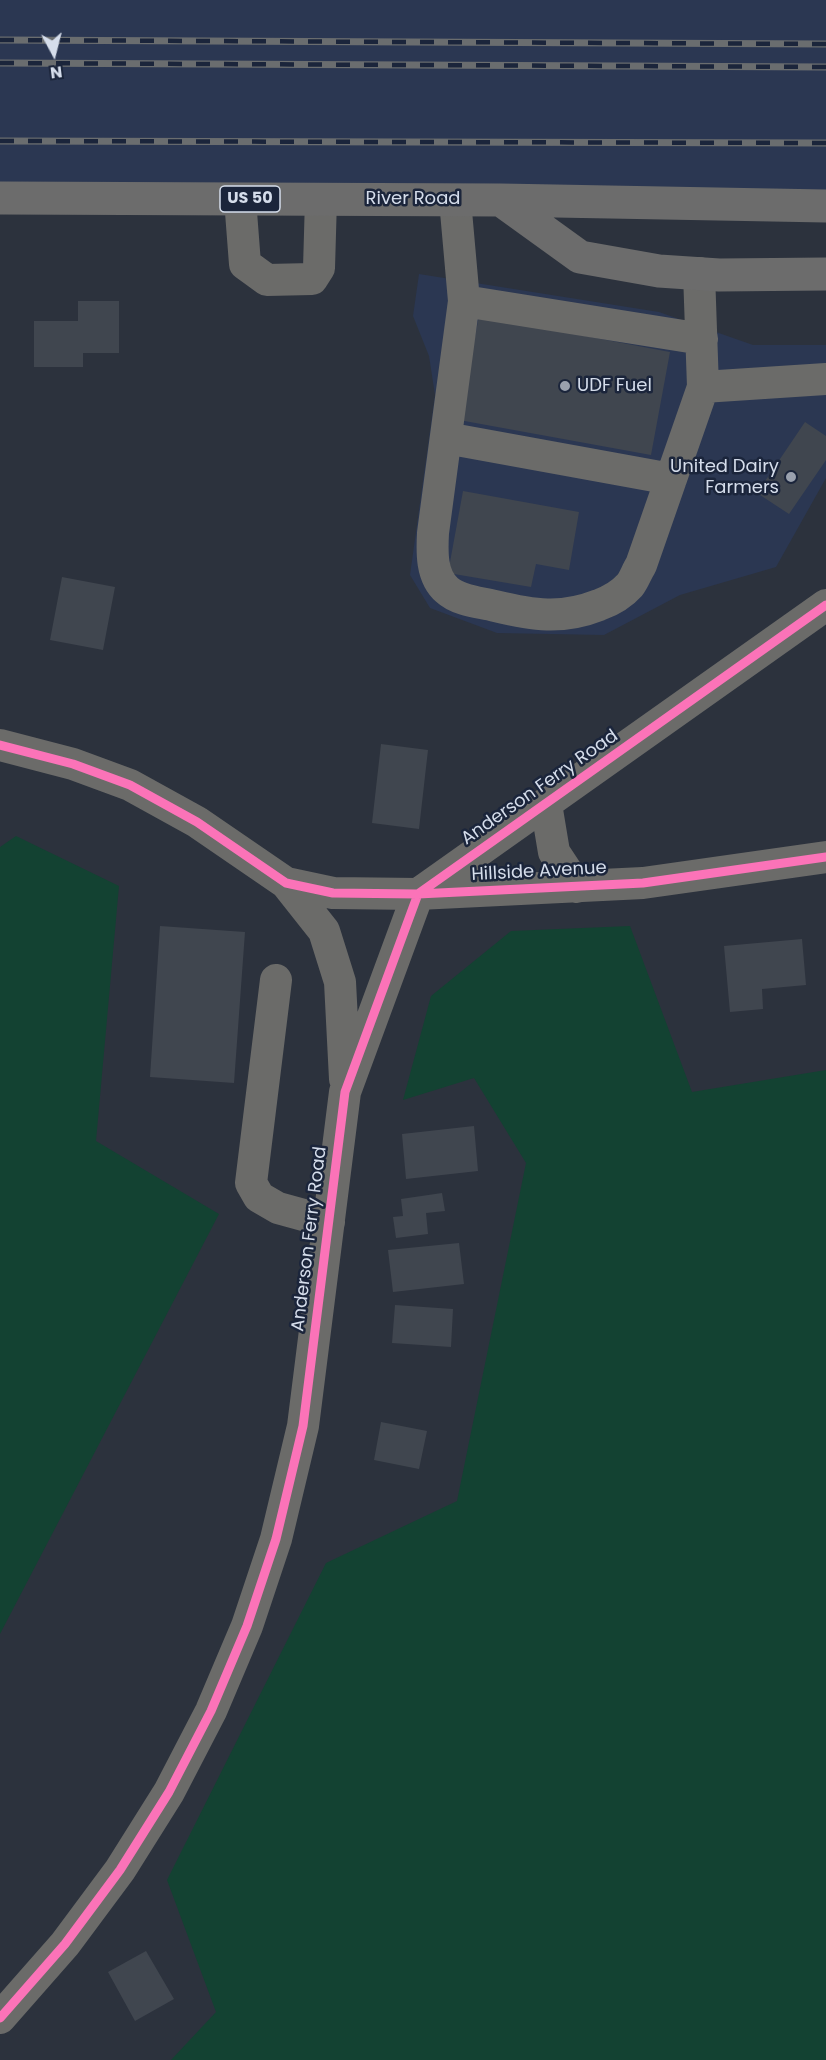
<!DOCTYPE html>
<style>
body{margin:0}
#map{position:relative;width:826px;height:2060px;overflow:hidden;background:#2c323d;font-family:Poppins,sans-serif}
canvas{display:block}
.north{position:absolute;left:24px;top:24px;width:60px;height:60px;-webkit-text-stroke:4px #1b253b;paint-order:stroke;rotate:173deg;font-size:16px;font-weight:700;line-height:24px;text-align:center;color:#d5ddeb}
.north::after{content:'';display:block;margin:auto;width:21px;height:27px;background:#d5ddeb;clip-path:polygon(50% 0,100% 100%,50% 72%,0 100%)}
</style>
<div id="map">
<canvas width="826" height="2060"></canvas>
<div class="north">N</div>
</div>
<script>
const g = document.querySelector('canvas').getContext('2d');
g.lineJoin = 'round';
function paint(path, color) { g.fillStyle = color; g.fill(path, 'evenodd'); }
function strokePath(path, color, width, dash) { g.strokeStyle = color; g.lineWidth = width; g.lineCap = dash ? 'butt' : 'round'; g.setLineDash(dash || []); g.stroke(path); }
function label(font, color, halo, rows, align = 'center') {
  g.font = font + ' Poppins,sans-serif'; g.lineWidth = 5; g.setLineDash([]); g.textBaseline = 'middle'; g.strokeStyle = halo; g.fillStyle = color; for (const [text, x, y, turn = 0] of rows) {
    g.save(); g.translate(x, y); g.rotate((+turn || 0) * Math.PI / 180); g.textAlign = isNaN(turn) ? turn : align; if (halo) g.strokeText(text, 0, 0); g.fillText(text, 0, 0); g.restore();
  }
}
paint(new Path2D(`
 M0 0H826V206L0 198Z
 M419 274 659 312 753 345H826V478L776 567 680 595 604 635 497 633 430 608 410 575 435 395 429 356 413 316Z`), '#2b3752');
paint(new Path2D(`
 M16 836 119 886 96 1141 219 1214 0 1634V847Z
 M630 926 692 1092 826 1070V2060H171L216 2012 167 1880 326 1563 457 1501 526 1163 474 1078 403 1100 431 996 511 931Z`), '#134232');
paint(new Path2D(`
 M78 301H119V353H83V367H34V321H78Z
 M479 316 670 352 651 455 459 420Z
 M805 422 826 436V460L789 514 757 493Z
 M463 491 579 512 569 570 536 564 531 587 448 573Z
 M62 577 115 587 103 650 50 640Z
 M381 744 428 750 419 829 372 823Z
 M160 926 245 932 234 1083 150 1077Z
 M802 939 806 985 762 989 763 1009 730 1012 724 946Z
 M474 1126 478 1171 406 1179 402 1134Z
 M442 1193 445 1211 426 1213 428 1234 396 1238 393 1217 403 1216 401 1199Z
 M459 1243 464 1284 393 1292 388 1250Z
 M395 1305 453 1309 451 1347 392 1343Z
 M381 1422 427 1431 419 1469 374 1460Z
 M146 1951 174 1999 135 2021 108 1972Z`), '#40464f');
strokePath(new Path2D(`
 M240 199 245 264 267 280 312 279 319 268 321 199
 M455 200 464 301 702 339
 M699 273 703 387 826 379
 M464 301 433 533C432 552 431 576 447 590 459 601 479 602 495 606 533 615 561 620 599 605 610 601 622 594 630 585 634 580 637 571 641 565L703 387
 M446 438 671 479
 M0 745 73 764 130 785 197 822 286 883 333 893 418 894 643 883 826 857
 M546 804 554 852 577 887
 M286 883 324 931 340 982 345 1079
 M276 980 251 1183 259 1197 278 1208 329 1222
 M0 2018 65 1944 120 1870 169 1792 211 1711 247 1626 276 1539 303 1426 345 1092 418 894 826 605`), '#6b6b69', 32);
strokePath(new Path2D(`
 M0 198 501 200 826 206
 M501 200 580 257 659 271 719 275 826 274`), '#6c6c6c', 33);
const rail = new Path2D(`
 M0 40 826 44
 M0 63 826 67
 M0 141 826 143`);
strokePath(rail, '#6a6d6f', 7);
strokePath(rail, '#1b253b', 4.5, [14]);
strokePath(new Path2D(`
 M0 745 73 764 130 785 197 822 286 883 333 893 418 894 643 883 826 857
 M0 2018 65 1944 120 1870 169 1792 211 1711 247 1626 276 1539 303 1426 345 1092 418 894 826 605`), '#fb73b8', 9);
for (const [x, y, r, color] of [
 [565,386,6,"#9aa1ae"],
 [791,477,6,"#9aa1ae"]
]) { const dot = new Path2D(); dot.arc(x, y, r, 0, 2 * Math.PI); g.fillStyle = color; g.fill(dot); strokePath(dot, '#1b253b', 2); }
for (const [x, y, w] of [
 [250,199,60]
]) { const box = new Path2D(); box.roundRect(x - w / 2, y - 13, w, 26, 4.5); g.fillStyle = '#1b253b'; g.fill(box); strokePath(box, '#d5ddeb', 1.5); }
label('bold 16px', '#d5ddeb', null, [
 ["US 50",250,199]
]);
label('18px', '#d5ddeb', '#1b253b', [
 ["River Road",413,199],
 ["Anderson Ferry Road",540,788,-35],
 ["Hillside Avenue",539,872,-3],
 ["Anderson Ferry Road",310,1239,-83]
]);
label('18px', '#d5ddeb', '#1b253b', [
 ["UDF Fuel",577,386],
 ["United Dairy",779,467,"right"],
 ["Farmers",779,488,"right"]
], 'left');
</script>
